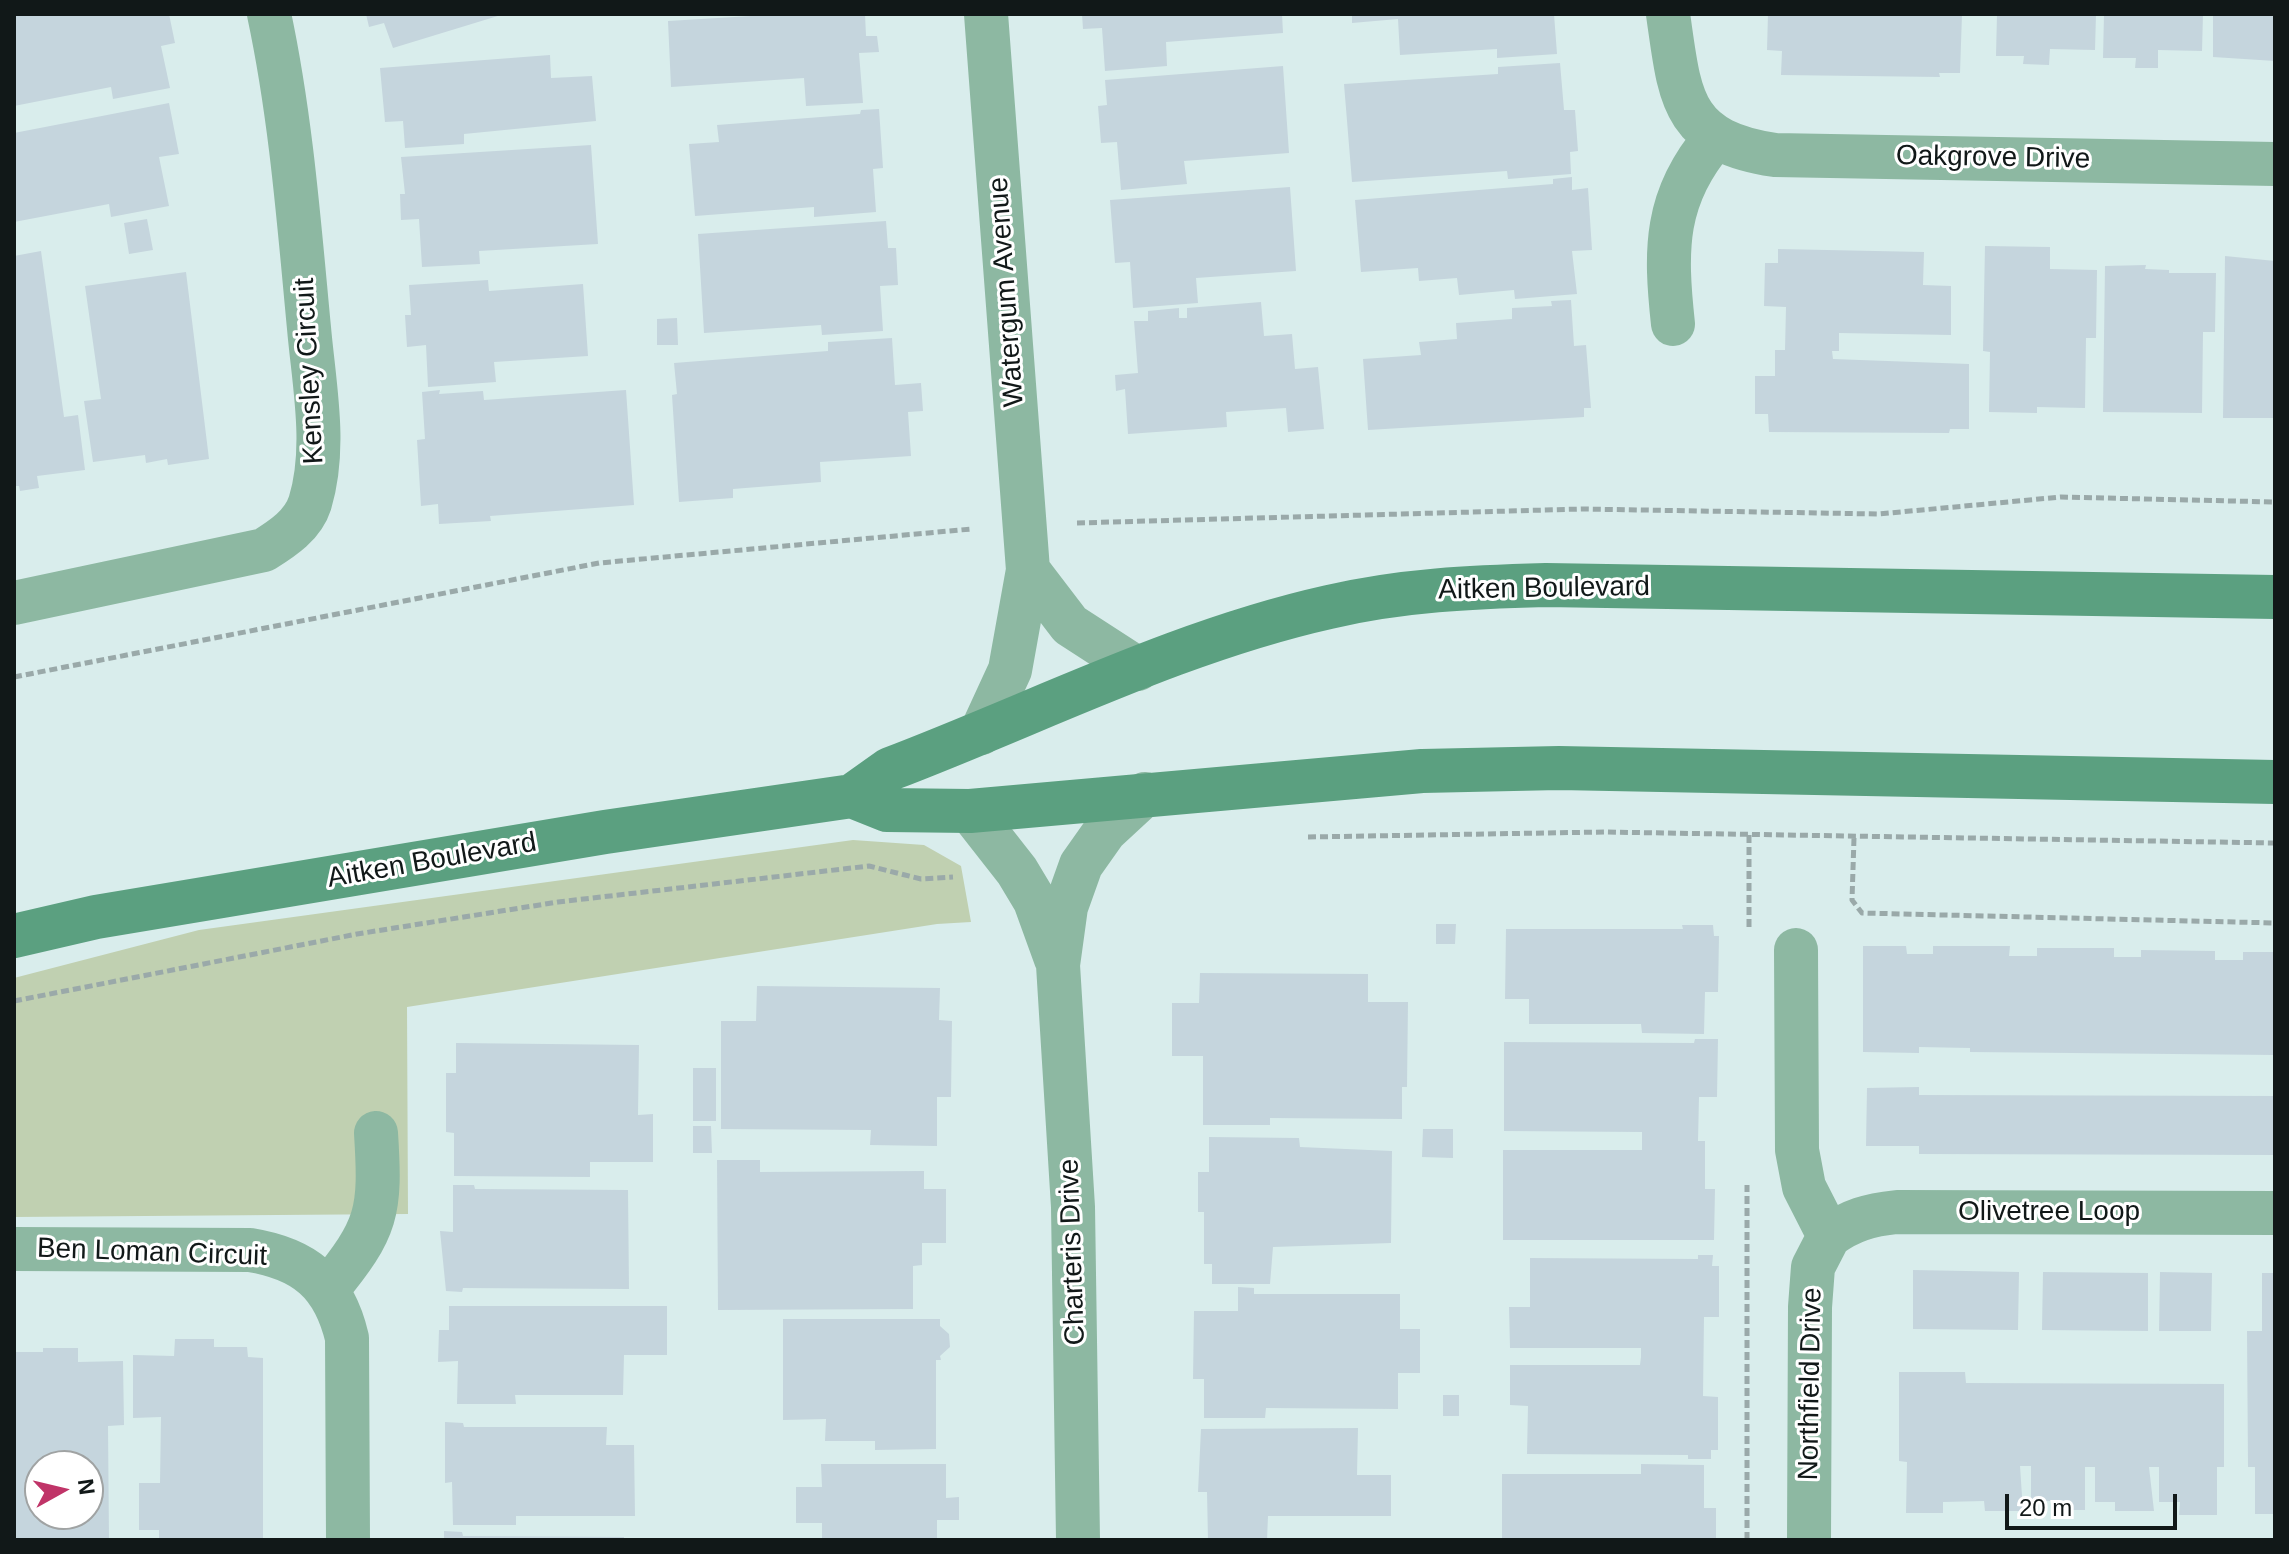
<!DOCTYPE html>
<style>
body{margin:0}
#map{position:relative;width:2289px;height:1554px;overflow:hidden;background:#d9edec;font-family:Helvetica,sans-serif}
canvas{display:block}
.frame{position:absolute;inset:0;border:16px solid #111818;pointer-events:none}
.north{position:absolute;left:24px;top:1450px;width:80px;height:80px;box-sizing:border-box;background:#fff;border:2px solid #a0a3a3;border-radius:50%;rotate:82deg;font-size:22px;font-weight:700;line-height:32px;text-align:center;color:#111818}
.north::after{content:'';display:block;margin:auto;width:28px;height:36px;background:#c03468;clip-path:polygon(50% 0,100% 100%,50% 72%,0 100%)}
.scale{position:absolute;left:2005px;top:1494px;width:172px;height:36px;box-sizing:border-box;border:4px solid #111818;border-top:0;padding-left:10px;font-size:24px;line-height:28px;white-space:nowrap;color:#111818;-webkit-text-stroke:6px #fff;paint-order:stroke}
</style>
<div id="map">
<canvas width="2289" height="1554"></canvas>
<div class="frame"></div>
<div class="north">N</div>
<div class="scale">20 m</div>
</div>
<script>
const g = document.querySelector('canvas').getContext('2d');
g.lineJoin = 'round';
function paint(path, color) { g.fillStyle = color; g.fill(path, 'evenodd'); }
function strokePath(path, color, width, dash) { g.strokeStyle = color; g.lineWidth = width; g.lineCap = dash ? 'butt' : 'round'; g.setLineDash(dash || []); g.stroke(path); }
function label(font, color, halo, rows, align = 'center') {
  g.font = font + ' Helvetica,sans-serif'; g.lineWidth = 6; g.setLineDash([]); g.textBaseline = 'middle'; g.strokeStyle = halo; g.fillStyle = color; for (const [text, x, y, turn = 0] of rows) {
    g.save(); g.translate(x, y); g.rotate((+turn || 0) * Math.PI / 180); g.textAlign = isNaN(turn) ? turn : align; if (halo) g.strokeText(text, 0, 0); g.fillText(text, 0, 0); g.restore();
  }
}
paint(new Path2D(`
 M853 840 924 845 961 866 971 922 937 924 407 1007 408 1214 14 1217V978L199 930Z`), '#c0d0b1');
paint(new Path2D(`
 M14 14H169L175 43 161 46 170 88 113 99 111 87 14 106Z
 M366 14H501V15L393 48 384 23 369 27Z
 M784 14H865L866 36H877L879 52 859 53 863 103 806 106 804 78 671 87 668 21Z
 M1082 14H1282L1283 33 1166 42 1167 66 1105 71 1102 28 1083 29Z
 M1352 14H1554L1557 54 1497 58V49L1400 55 1398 19 1352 23Z
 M1768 14H1962L1960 73H1939L1940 77 1781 75 1782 51 1767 50Z
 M1997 14H2096L2095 50 2050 49 2049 65 2023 64 2024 56H1996Z
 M2104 14H2203L2202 51 2158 50V68H2135L2136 58H2103Z
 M2213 14H2275V61L2213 57Z
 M550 55 551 78 592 76 596 121 464 134V144L405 148 403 121 385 122 380 68Z
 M1560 63 1564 110H1575L1578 151 1570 152 1571 174 1508 179 1507 171 1352 182 1344 84 1498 74V67Z
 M1283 66 1289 153 1184 161 1187 184 1121 190 1117 142 1101 143 1098 106 1107 105 1105 80Z
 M169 103 179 154 159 157 169 206 111 217 109 204 14 222V133Z
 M879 109 883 168 873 169 876 212 814 217V207L695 216 689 144 719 142 717 125 860 114 861 110Z
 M591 145 598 244 479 251 480 264 422 267 419 219 401 220 400 194H405L401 157Z
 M1572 177V190L1588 188 1592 250 1572 251 1577 294 1515 299 1514 290 1459 295 1457 278 1419 281 1418 268 1361 272 1355 200 1553 184V179Z
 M1290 187 1296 271 1196 278 1198 303 1133 308 1130 262 1115 263 1110 200Z
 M147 219 153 250 129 254 124 223Z
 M886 221 888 248H896L898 285 880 286 883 331 822 335 821 325 704 333 698 234Z
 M1985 246 2050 247V269L2097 270 2096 338H2086L2085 408 2037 407V413L1989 412 1990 352 1983 351Z
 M1778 249 1924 252 1923 285 1951 286V335L1839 333V351H1832L1833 359 1969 364V429H1950L1949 433 1769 432 1768 414H1755V376H1775V350H1785L1786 307 1764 306 1765 263H1778Z
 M41 251 64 417 78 415 85 470 37 476 39 488 20 491 19 486H14V256Z
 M2225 256 2275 261V418H2223Z
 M2146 265 2145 269 2169 270V273H2216L2215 332H2203L2202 413 2103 412 2105 266Z
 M186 272 209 459 168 465 167 459 146 463 145 455 93 462 84 401 101 399 85 286Z
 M488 280 489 291 583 284 588 356 494 362 496 382 428 387 426 345 407 347 405 315H411L409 285Z
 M1571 300 1574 346 1586 345 1591 408H1584V417L1368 430 1363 359 1421 355 1419 342 1457 339 1456 323 1512 319V308L1552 306 1551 301Z
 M1261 302 1264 336 1292 334 1295 369 1318 367 1324 429 1288 432 1286 408 1226 412 1227 427 1128 434 1125 389 1116 391 1115 375 1138 373 1134 321H1148V311L1179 308V318H1187V308Z
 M677 318 678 345H657V319Z
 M892 338 895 385 921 383 923 411 908 412 911 456 820 462 821 482 733 489V498L679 502 672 395 677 394 674 363 828 351V342Z
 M440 390 439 394 483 391 484 400 626 390 634 505 490 516 491 521 439 524 438 504 421 506 417 440 425 439 422 392Z
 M1436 924H1456L1455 944H1436Z
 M1682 925H1713L1714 936H1719L1718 992H1705L1704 1034 1642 1033 1641 1024H1529V999H1505L1506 929H1683Z
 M1863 946H1906L1907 954H1933V946H2010L2009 956H2037V948H2114V957H2141V950L2215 951V960H2243V952H2275V1055L1970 1052V1048L1919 1047V1053L1863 1052Z
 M1200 973 1368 974V1002H1408L1407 1087H1402V1119L1270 1118V1125H1203V1056H1172V1003H1199Z
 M757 986 940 988 939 1020 952 1021 951 1097H937V1146L870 1145 871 1130 721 1129V1021H756Z
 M1695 1039H1718L1717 1097H1699L1698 1141H1705V1189H1715L1714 1240H1503V1150H1642V1132L1504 1131V1042L1694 1043Z
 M456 1043 639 1045 638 1115 653 1114V1162H590V1177L454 1176V1133L446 1132V1073H456Z
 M693 1068H716V1121H693Z
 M1919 1087V1095L2275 1096V1155L1919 1154V1146H1866L1867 1088Z
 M693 1126H711L712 1153H693Z
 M1423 1129H1453V1158L1422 1157Z
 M1209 1137 1299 1138 1300 1147 1392 1151 1391 1243 1273 1247 1270 1284H1212V1264H1204V1212H1198V1172H1209Z
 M717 1160H760V1172L924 1171V1189H946V1243H922V1265L913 1266V1309L718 1310Z
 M453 1185H474L475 1189 628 1190 629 1289 463 1288 462 1292 446 1291 440 1231 453 1232Z
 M1698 1255H1713L1712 1266H1719V1317H1704L1703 1396 1718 1397V1450H1711V1459H1688V1455L1527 1454 1528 1406 1510 1405V1365H1640L1641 1357V1348H1510L1509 1307H1530V1258L1698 1259Z
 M1913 1270 2019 1272 2018 1330 1913 1329Z
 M2043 1272 2148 1273V1331L2042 1330Z
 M2160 1272 2212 1273 2211 1331H2159Z
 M2262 1273H2275V1514H2255V1467H2248L2247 1331H2262Z
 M1238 1287 1254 1288V1294H1400V1329H1420V1373H1398V1409L1266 1408 1265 1418H1204V1379H1193L1194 1311H1238Z
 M449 1306H667V1355H624L623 1395H515L516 1404H457L458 1361 438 1362 439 1330H449Z
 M783 1319H940V1326L949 1334 950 1347 940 1356 941 1360H936V1449L875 1450V1441H825L826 1419 783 1420Z
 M175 1339H214V1347H247L248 1357 263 1358V1540H159V1530H139V1483H160L161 1417 133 1418V1355L174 1356Z
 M43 1348H78V1362L123 1361 124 1425 108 1426 109 1540H14V1352H43ZM40 1466H88V1514H40Z
 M1899 1372H1965L1966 1383 2224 1384V1467H2217V1515H2179L2180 1502H2159V1467H2149L2154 1511H2115V1502H2095V1467H2085V1510H2054V1501H2031V1466H2020L2023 1511H1985L1984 1501 1943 1502V1513H1906L1907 1462 1899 1461Z
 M1443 1395H1459V1416H1443Z
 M445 1422 463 1423 464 1427H607L606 1445H634L635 1516H516V1525H453L452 1482 445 1483Z
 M1358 1428 1357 1475H1391V1516H1268L1267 1540H1208L1207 1492H1198L1201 1429Z
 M821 1464H946V1498L959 1497V1520H937V1540H822V1523H796V1487H822Z
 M1641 1464 1704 1465V1508H1716V1540H1502V1474H1641Z
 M444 1531 462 1532 463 1536 624 1537V1540H444Z`), '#c5d5dd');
strokePath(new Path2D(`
 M1077 523 1582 509 1879 514 2061 497 2275 502
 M14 677 599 563 971 529
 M1308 837 1604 832 2275 843
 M1854 838 1852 900 1862 913 2275 923
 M1749 927V835
 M14 1001 357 934 558 902 869 866 921 879 953 877
 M1747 1540V1185`), '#9aa9a9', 5, [8, 4]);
strokePath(new Path2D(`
 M1668 14C1680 97 1680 141 1775 155L2275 164
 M1673 324C1665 250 1664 197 1715 138
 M1028 570 1070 625 1138 669
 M14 603 264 550C283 538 303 525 310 503 327 447 314 385 309 328 299 223 291 117 269 14
 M981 733 1010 670 1028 570 986 14
 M970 811 1017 871 1035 901 1056 959
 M1796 950 1797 1150 1804 1187 1829 1236 1813 1267 1810 1307 1809 1540
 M1829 1236C1851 1220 1869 1215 1897 1212L2275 1213
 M14 1249 250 1250C305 1259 334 1283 347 1338L348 1540
 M327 1290C378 1228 381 1212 376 1133
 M1078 1540 1073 1207 1058 965 1066 907 1081 865 1105 831 1145 794`), '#8db8a2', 44);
strokePath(new Path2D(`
 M852 796 887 810 970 811 1422 771 1559 768 2275 782
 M14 936 96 917 605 832 852 796 890 769C1035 714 1177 641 1329 607 1401 590 1473 587 1546 585L2275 597`), '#5ba080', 44);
label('28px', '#111818', '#fff', [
 ["Oakgrove Drive",1993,158,1],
 ["Watergum Avenue",1007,292,-94],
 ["Kensley Circuit",310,371,-93],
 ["Aitken Boulevard",1544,589,-1],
 ["Aitken Boulevard",432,861,-10],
 ["Olivetree Loop",2049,1212],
 ["Charteris Drive",1073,1252,-92],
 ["Ben Loman Circuit",152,1253,2],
 ["Northfield Drive",1811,1384,-89]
]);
</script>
